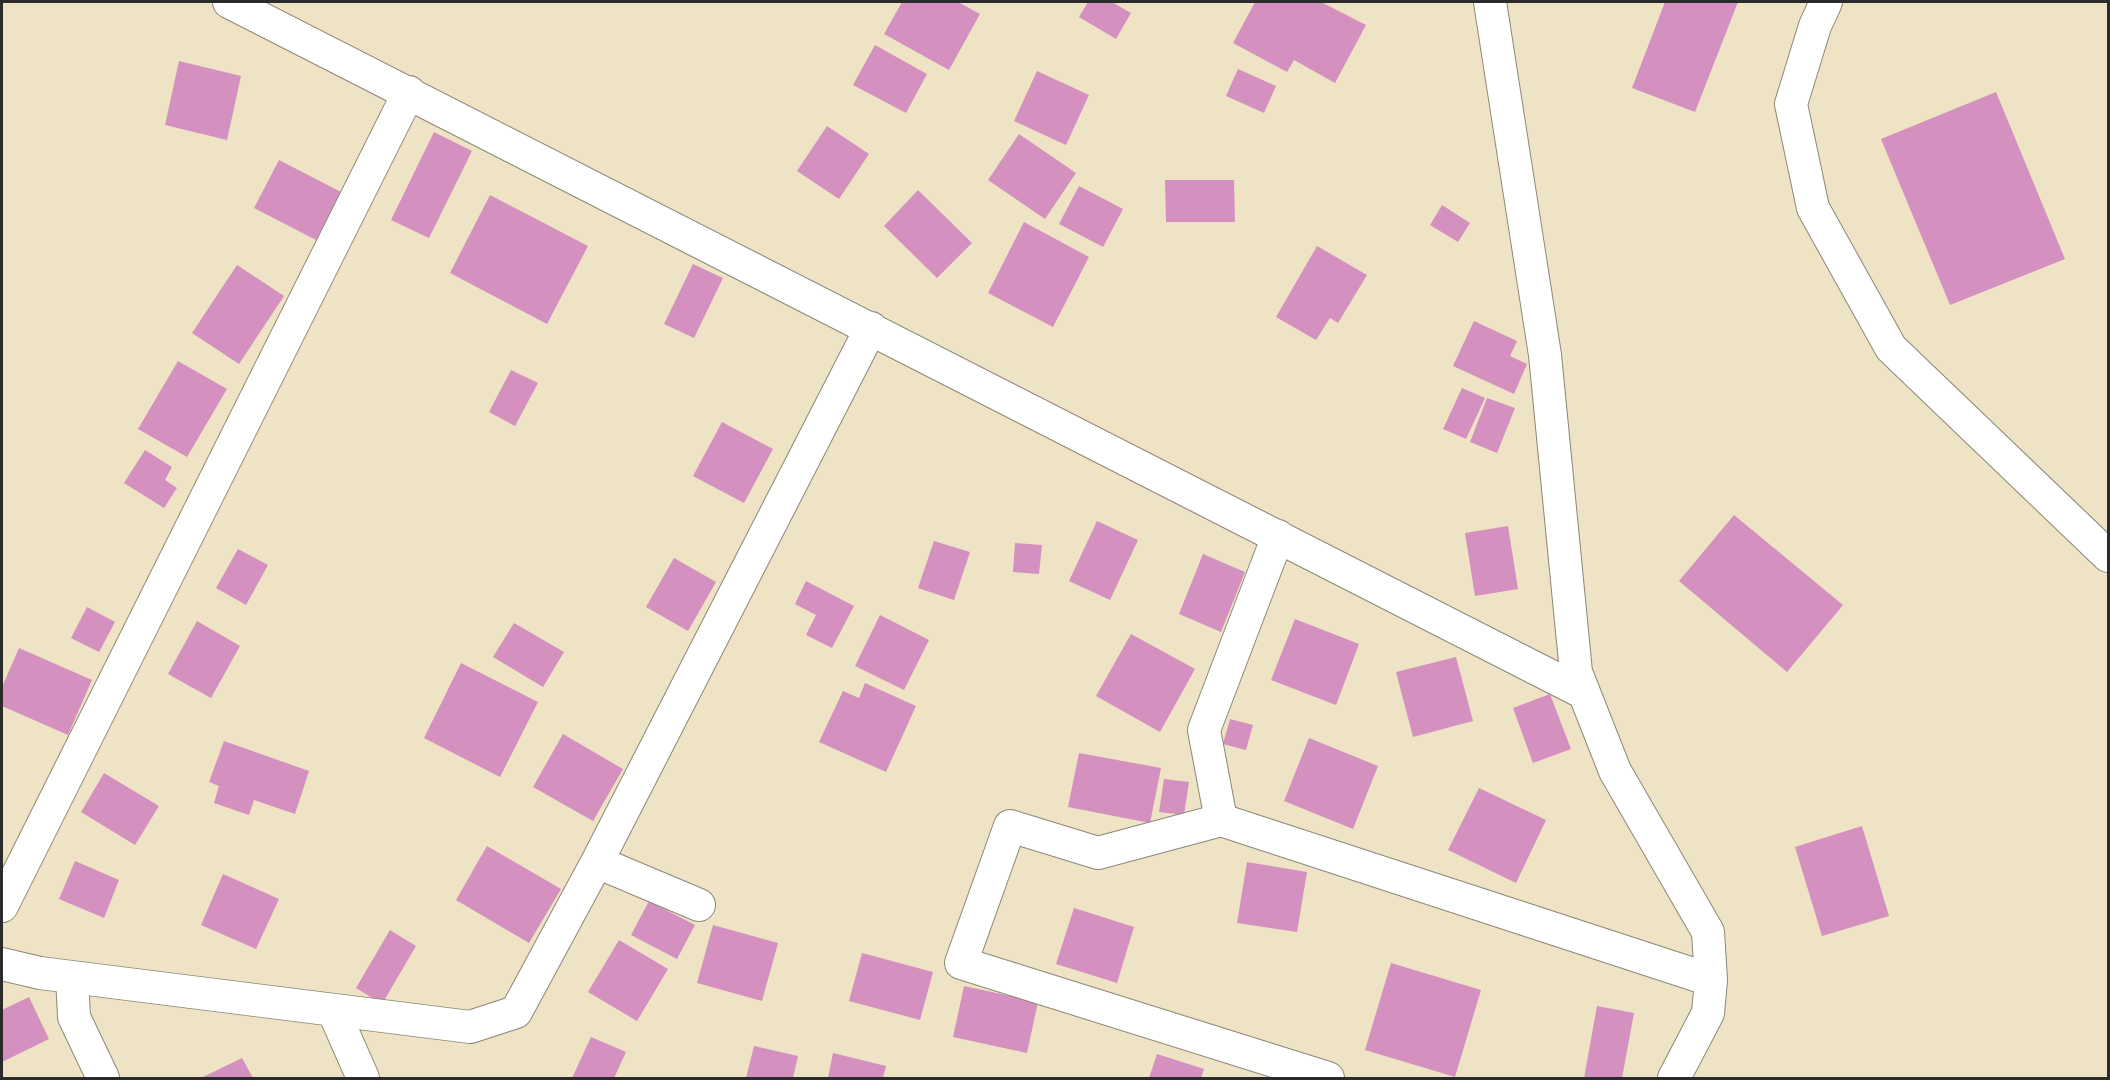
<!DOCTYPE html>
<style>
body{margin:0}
#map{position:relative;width:2110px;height:1080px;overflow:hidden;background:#eee3c4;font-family:"Shantell Sans",sans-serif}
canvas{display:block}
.frame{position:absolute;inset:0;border:3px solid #2b2b2b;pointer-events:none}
</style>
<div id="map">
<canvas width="2110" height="1080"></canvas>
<div class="frame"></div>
</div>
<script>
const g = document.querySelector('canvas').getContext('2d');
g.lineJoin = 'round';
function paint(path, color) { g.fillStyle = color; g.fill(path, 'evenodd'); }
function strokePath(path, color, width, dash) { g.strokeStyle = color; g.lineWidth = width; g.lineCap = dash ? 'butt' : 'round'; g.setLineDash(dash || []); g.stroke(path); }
paint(new Path2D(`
 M902 2H958L980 14 949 70 884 34Z
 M1088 2H1112L1131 13 1116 39 1079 17Z
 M1255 2H1321L1366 25 1335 83 1294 60 1287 72 1233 43Z
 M1665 2H1738L1695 112 1632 88Z
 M875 45 927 74 906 113 853 85Z
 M179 61 241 76 227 140 165 125Z
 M1238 69 1276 86 1264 113 1226 96Z
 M1037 71 1089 95 1066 145 1014 121Z
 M1996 92 2065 259 1950 305 1881 139Z
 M827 126 869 154 839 199 797 171Z
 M434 132 472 151 429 238 391 220Z
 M1019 134 1076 173 1045 219 988 180Z
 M279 160 341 192 316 240 254 208Z
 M1165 180H1234L1235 222H1166Z
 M1079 186 1123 209 1103 247 1059 224Z
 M918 190 972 243 937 278 884 226Z
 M490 195 588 246 547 324 450 273Z
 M1442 205 1470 223 1458 242 1430 225Z
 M1024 222 1089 257 1053 327 988 293Z
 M1317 246 1367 275 1338 323 1330 318 1316 340 1276 317Z
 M693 264 723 278 694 338 664 324Z
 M237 265 284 296 239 364 192 333Z
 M1474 321 1517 341 1510 356 1527 364 1514 394 1453 366Z
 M178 361 227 389 187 457 138 429Z
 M511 370 538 383 515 426 489 412Z
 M1462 388 1485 398 1466 439 1443 429Z
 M1487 398 1515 408 1497 453 1470 442Z
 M722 422 773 449 744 503 693 476Z
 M145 450 172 467 165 480 177 488 164 508 124 483Z
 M1734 515 1843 605 1787 672 1679 581Z
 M1097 521 1138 540 1110 600 1069 581Z
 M1508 526 1518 589 1475 596 1465 533Z
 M934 541 970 552 954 600 918 588Z
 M1015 543 1042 545 1039 574 1013 572Z
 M238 549 268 565 246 605 216 588Z
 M1203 554 1245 572 1221 632 1179 614Z
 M674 558 716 582 688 631 646 607Z
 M806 581 854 606 832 648 806 635 816 615 795 604Z
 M87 607 115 622 99 652 71 638Z
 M880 615 929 640 904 690 855 666Z
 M1295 619 1359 644 1336 705 1271 680Z
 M197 621 240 646 211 698 168 674Z
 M514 623 564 652 543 687 493 657Z
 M1131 634 1195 669 1160 732 1096 696Z
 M19 648 92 680 68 735 2 706V687Z
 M1456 657 1473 721 1413 737 1396 672Z
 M461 663 538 702 500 777 424 738Z
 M865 683 916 706 886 772 819 742 843 691 859 698Z
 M1550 694 1571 749 1533 763 1513 708Z
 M1230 719 1253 725 1246 750 1223 744Z
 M563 734 623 769 593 821 533 787Z
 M1309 738 1378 766 1353 829 1284 801Z
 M224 741 309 771 295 814 254 800 249 815 214 803 219 786 209 782Z
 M1079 753 1161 768 1150 823 1068 807Z
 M104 773 159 806 135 845 81 812Z
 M1164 779 1189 782 1184 815 1159 812Z
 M1479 788 1546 820 1516 883 1448 850Z
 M1862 826 1889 916 1822 936 1795 847Z
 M487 846 561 889 529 943 456 900Z
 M75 861 119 880 104 918 59 899Z
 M1247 862 1307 872 1297 932 1237 923Z
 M223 874 279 899 256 949 201 925Z
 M649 901 695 925 677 959 631 935Z
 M1074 908 1134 927 1117 983 1056 964Z
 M713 925 778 943 762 1001 697 983Z
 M390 930 416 946 382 1004 356 988Z
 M619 940 668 969 637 1021 588 992Z
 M862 953 933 972 920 1020 849 1001Z
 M1391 963 1481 990 1455 1077 1365 1050Z
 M964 986 1038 1002 1027 1053 953 1037Z
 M29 997 49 1039 2 1062V1010Z
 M1597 1006 1634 1013 1622 1078H1584Z
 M591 1037 626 1052 614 1078H572Z
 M754 1046 798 1056 793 1078H746Z
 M833 1053 886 1066 883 1078H828Z
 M1157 1054 1204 1069 1201 1078H1149Z
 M242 1058 253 1078H201Z`), '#d490bf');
const street = new Path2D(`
 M229 2 1584 693
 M1490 2 1545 355 1576 672 1615 771 1708 932 1711 980 1708 1013 1674 1078
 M1826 2 1815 26 1791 104 1813 208 1891 348 2108 556
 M1221 820 1204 730 1278 536
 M597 862 699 905
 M2 906 409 92
 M2 964 40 973 470 1027 516 1012 597 862 871 328
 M72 977 74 1017 103 1078
 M333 1010 363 1078
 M1328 1078 961 963 1010 826 1098 853 1221 820 1711 980`);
strokePath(street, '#8c8778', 34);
strokePath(street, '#fff', 32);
</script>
